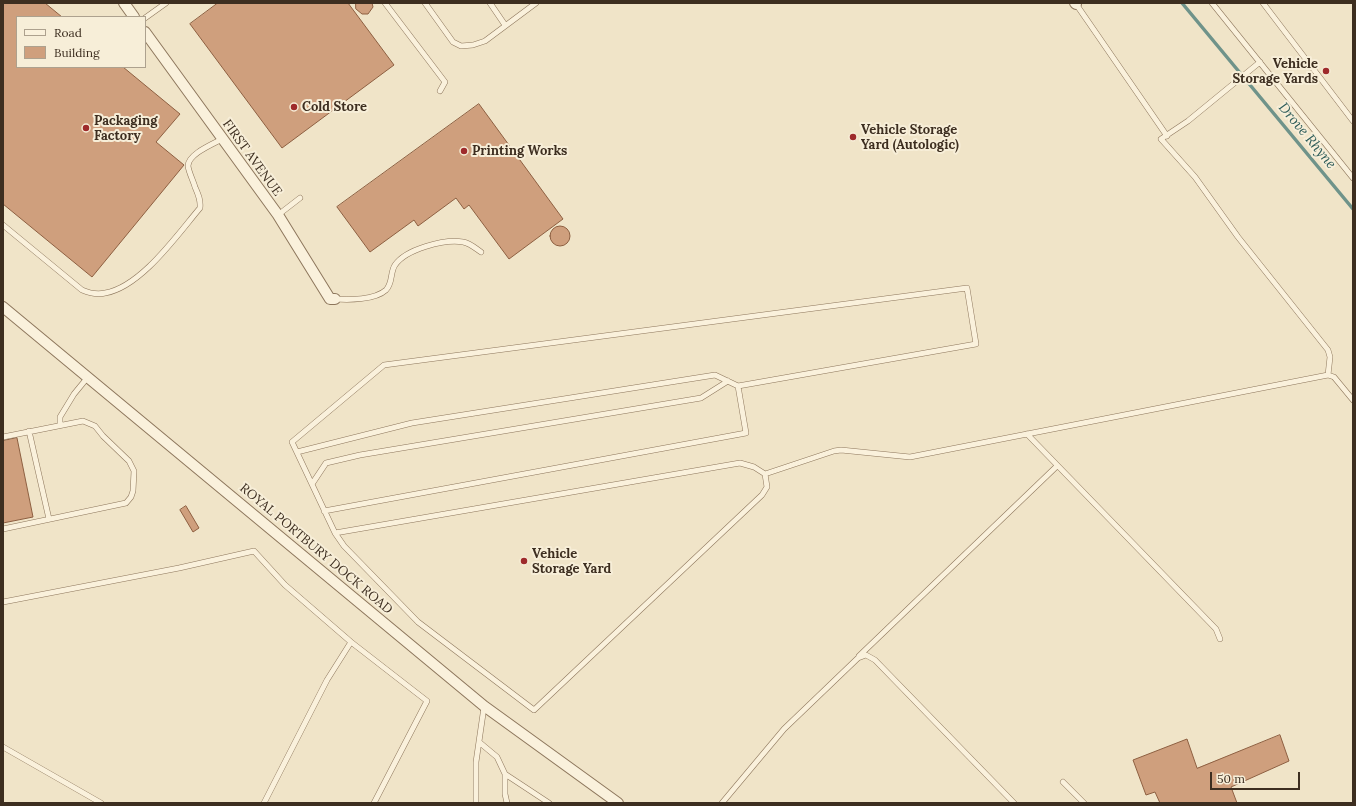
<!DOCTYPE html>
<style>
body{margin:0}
#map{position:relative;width:1356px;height:806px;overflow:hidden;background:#f0e4c8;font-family:Lora,serif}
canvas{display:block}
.frame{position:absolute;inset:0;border:4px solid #3d2e20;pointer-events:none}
.legend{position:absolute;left:16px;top:16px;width:130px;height:52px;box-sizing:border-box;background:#f7eed8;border:1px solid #ada18e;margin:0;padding:5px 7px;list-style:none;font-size:12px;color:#3d2e20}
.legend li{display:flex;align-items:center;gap:8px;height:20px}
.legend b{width:20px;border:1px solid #ada18e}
.scale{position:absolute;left:1210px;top:772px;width:90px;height:18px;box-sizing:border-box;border:2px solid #3d2e20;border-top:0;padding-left:5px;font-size:12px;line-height:14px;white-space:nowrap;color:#3d2e20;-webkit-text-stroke:3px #f7eed8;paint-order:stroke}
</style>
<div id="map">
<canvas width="1356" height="806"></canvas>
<div class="frame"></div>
<ul class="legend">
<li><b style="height:5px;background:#faf1dc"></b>Road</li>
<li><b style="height:11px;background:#cf9f7d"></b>Building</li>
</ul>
<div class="scale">50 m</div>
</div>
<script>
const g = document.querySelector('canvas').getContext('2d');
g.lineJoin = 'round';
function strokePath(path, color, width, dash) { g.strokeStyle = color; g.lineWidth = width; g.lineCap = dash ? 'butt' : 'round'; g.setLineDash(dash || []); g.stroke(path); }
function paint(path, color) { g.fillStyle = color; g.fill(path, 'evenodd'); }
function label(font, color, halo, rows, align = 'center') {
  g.font = font + ' Lora,serif'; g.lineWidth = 4; g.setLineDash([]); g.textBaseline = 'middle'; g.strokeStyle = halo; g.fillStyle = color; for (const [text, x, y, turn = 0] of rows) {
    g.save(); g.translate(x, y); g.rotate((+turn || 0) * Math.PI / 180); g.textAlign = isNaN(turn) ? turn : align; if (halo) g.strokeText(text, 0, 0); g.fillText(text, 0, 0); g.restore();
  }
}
strokePath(new Path2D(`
 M1182 3 1353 209`), '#6f938a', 3.5);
const building = new Path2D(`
 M3 3H45L62 17H17V67H123L180 114 156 142 184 165 92 277 3 204Z
 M218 3H348L394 65 282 148 190 24Z
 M356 3H372L373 7 368 14H362L356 9Z
 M479 104 563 219 509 259 469 205 464 209 456 198 418 226 414 220 370 252 337 207Z
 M550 236a10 10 0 1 1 20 0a10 10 0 1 1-20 0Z
 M17 438 33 517 3 523V441Z
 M186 506 199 528 193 532 180 510Z
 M1280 735 1289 761 1231 787 1237 803H1160L1155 792 1146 795 1133 760 1187 739 1197 768Z`);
paint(building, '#cf9f7d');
strokePath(building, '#8d5f41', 1);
const lane = new Path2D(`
 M385 3 445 82 440 91
 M425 3 453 42 461 46 473 45 485 41 536 3
 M490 3 505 25
 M1212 3 1353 178
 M1263 3 1353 121
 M1076 4 1167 136
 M145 18 166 3
 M1260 62 1188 121 1161 139 1195 177 1238 237 1328 350 1330 357 1328 375
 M278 215 300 198
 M3 225 82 290C89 293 97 295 105 293 141 287 177 235 200 208 201 200 198 194 195 187 193 180 189 173 188 166 188 154 213 144 222 139
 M335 299C349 300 375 300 386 290 393 283 390 272 395 265 406 249 444 239 463 242 470 243 475 248 481 252
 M60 425V417L74 394 88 377
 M29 431 49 519
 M1027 434 1216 629 1220 639
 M3 437 83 421 95 426 103 436 129 461 134 471 133 491 131 497 126 503 3 529
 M297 452 412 423 715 375 738 386 976 344 967 288 384 365 292 442 335 533
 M740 463 754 467 765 474 767 487 762 495 534 710 418 622 344 546 335 533Z
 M765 474 834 451 841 450 910 457 1328 375 1334 377 1353 400
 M312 484 326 463 360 455 701 398 728 381
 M324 511 746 433 738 386
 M3 602 179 568 254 551 285 585 351 642 327 680 264 803
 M351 642 427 701 374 803
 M859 656 1057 466
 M479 742 497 757 505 774 549 803
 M3 747 101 803
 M505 774V794L507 803
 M1063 782 1084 803
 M476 803V762L484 707
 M722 803 784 729 858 658 866 655 875 660 1014 803`);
const street = new Path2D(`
 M124 3 134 17
 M1075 3 1076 4
 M145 32 278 215 330 299H335
 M3 307 484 706 618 803`);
strokePath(lane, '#8d765c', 6);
strokePath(street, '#8d765c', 12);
strokePath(lane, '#faf1dc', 5);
strokePath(street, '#faf1dc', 10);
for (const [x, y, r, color] of [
 [1326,71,4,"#9e2a2b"],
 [294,107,4,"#9e2a2b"],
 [86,128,4,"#9e2a2b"],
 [853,137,4,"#9e2a2b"],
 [464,151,4,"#9e2a2b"],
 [524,561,4,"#9e2a2b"]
]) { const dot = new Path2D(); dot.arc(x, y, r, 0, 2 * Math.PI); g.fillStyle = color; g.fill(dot); strokePath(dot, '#f7eed8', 1.5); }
label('bold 13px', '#3d2e20', '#f7eed8', [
 ["Vehicle",1318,64,"right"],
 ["Storage Yards",1318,79,"right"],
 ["Cold Store",302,107],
 ["Packaging",94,121],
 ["Factory",94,136],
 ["Vehicle Storage",861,130],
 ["Yard (Autologic)",861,145],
 ["Printing Works",472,151],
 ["Vehicle",532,554],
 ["Storage Yard",532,569]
], 'left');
label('13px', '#3d2e20', '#f7eed8', [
 ["FIRST AVENUE",252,158,54],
 ["ROYAL PORTBURY DOCK ROAD",316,549,40]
]);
label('italic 14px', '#2f5d5a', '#f7eed8', [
 ["Drove Rhyne",1307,136,50]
]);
</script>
